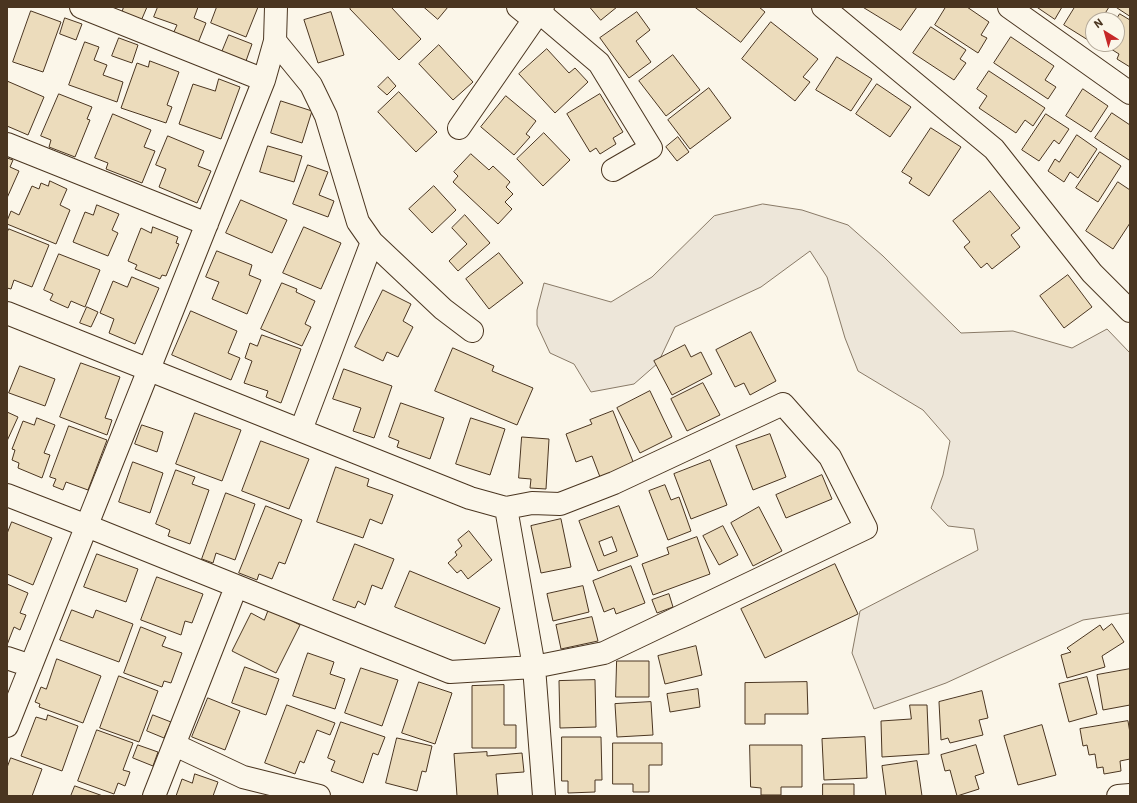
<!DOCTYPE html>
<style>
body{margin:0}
#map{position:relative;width:1137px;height:803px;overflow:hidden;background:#fbf6e9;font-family:"IBM Plex Sans",sans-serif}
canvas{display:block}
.frame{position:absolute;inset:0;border:8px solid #4a3520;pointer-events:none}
.north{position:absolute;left:1085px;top:12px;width:40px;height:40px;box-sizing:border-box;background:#fbf6e9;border:1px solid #b4a999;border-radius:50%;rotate:323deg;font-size:11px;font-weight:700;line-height:16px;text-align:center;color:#4a3520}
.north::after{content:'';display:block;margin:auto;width:14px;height:18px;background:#c62828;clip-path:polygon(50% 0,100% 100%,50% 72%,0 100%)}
</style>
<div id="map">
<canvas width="1137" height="803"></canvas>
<div class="frame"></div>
<div class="north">N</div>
</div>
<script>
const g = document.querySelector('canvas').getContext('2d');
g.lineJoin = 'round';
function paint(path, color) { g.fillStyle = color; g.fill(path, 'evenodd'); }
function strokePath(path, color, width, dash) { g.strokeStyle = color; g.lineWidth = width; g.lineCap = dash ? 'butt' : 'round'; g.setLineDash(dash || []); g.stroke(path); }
const green = new Path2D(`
 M763 204 802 210 848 225 883 256 961 333 1013 331 1072 348 1107 329 1130 353V613L1083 620 946 683 874 709 852 653 860 611 978 550 974 529 948 526 931 508 943 475 950 441 923 410 858 371 845 338 827 277 810 251 761 287 675 327 658 363 634 384 591 392 574 364 550 353 537 325V310L544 283 611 302 652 277 714 216Z`);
paint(green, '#ede6d9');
strokePath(green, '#887966', 1);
const building = new Path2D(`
 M124 7H147L141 21 122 13Z
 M158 7H198L194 18 206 23 198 43 173 34 177 25 154 17Z
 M217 7H258L246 37 211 23Z
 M352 7H391L421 39 399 60 350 9Z
 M424 7H448L438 19Z
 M590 7H617L601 20Z
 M695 7H759L765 12 741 42Z
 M863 7H917L901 30Z
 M946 7H967L989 22 981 35 987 38 978 53 935 25Z
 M1037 7H1062L1055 19Z
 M1075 7H1109L1101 20H1093V32L1088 40 1064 25Z
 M1116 7H1130V16Z
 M31 11 61 22 43 72 13 62Z
 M331 12 344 55 318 63 304 20Z
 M637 12 650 30 636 41 651 62 629 78 600 38Z
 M1120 14 1130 20V67L1117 59 1119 54 1103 44H1117V20H1116Z
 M65 18 82 24 76 40 60 34Z
 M771 22 818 59 803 77 810 82 795 101 742 59Z
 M931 27 966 50 960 59 966 63 954 80 913 53Z
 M229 35 252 44 246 61 222 52Z
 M1011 37 1054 66 1045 80 1056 87 1048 99 994 63Z
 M119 38 138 45 132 63 112 56Z
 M85 42 99 47 94 60 107 65 103 75 123 82 117 102 69 85Z
 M439 45 473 82 453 100 419 64Z
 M547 49 569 73 575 68 588 82 555 113 519 74Z
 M673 55 700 90 666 116 639 81Z
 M837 57 872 79 851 111 816 90Z
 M150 61 179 72 167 105 172 107 166 123 121 108 137 63 148 67Z
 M989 71 1045 108 1033 126 1025 120 1016 133 979 108 987 96 977 89Z
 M388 77 396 86 387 95 378 87Z
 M219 79 240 87 221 139 179 124 193 84 215 91Z
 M7 81 44 97 28 135 7 126Z
 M877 84 911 107 890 137 856 114Z
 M709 88 731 118 690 149 668 120Z
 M1083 89 1108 106 1091 132 1066 116Z
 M399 92 437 132 416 152 378 112Z
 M59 94 92 107 87 119 90 120 75 157 49 147 51 140 41 136Z
 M600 94 623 132 613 138 616 144 600 154 596 148 590 152 567 114Z
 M506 96 536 121 526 134 530 137 514 155 481 127Z
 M281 101 312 111 302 143 271 133Z
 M1112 113 1130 125V158L1129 160 1095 138Z
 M113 114 151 130 144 147 155 151 142 183 106 169 108 163 95 158Z
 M1046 114 1069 129 1059 144 1054 140 1039 161 1022 150Z
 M931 128 961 147 929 196 909 183 912 178 902 172Z
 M544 133 570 160 543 186 517 159Z
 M1077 135 1097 149 1078 178 1070 172 1064 182 1048 171 1055 159 1059 162Z
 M168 136 204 151 198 166 211 171 197 203 159 187 166 169 156 165Z
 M678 137 689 152 677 161 666 147Z
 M268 146 302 156 294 182 260 172Z
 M1100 152 1121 166 1098 202 1076 188Z
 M471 154 489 170 493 166 510 182 506 187 513 194 505 202 512 209 498 224 453 182 458 176 454 172Z
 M7 158 13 160 10 167 19 171 7 198Z
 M308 165 328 172 319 195 334 201 328 217 293 204Z
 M50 181 67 189 60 205 70 210 56 244 7 224V221L11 211 19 215 32 186 39 189 41 183 48 186Z
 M1118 182 1130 190V223L1113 249 1086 231Z
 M434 186 456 210 432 233 409 209Z
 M990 191 1020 228 1011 235 1020 247 992 269 987 263 981 268 964 247 970 242 953 221Z
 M241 200 287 220 272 253 226 233Z
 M97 205 119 214 112 230 118 233 108 256 73 242 85 212 93 215Z
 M465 215 490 243 458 271 449 261 467 244 452 228Z
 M153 227 178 237 176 243 179 244 166 276 162 275 160 279 135 269 137 265 128 261 141 228 151 233Z
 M304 227 341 243 321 289 283 273Z
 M9 229 49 245 32 287 14 280 11 289 7 288V233Z
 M217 251 252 265 249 275 261 280 247 314 212 299 219 282 206 277Z
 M499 253 523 283 489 309 466 279Z
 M59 254 100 270 85 307 71 301 68 308 50 300 53 294 44 290Z
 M1068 275 1092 307 1064 328 1040 296Z
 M132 277 159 288 135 344 109 333 114 319 100 313 113 281 127 287Z
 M282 283 297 289 296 292 315 301 305 324 311 327 302 346 261 329Z
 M383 290 411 304 403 321 413 327 398 357 387 352 383 361 355 347Z
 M87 307 98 312 91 327 80 323Z
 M191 311 237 331 228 353 240 358 231 380 172 355Z
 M751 332 776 381 750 395 744 383 735 387 716 350Z
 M262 335 301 349 281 403 266 397 268 391 244 383 252 361 245 358 250 343 257 346Z
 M685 345 691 357 701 352 712 374 672 395 654 361Z
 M453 348 494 366 492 371 533 388 517 425 435 391Z
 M81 363 120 377 105 418 112 420 107 435 60 417Z
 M20 366 55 379 45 406 9 393Z
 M344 369 392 386 374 438 353 431 361 408 333 399Z
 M703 383 720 415 687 431 671 399Z
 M650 391 672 437 640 453 617 408Z
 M401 403 444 418 430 459 397 447 399 441 389 437Z
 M613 411 634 464 600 477 592 456 576 462 566 434 592 424 590 420Z
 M7 412 18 417 7 441Z
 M195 413 241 430 222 481 176 464Z
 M37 418 55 425 44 453 50 455 42 478 18 468 19 463 12 460 15 450 12 449 23 421 34 425Z
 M471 418 505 429 490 475 456 464Z
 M142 425 163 432 157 452 135 444Z
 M69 426 107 440 88 490 66 482 63 490 53 486 56 479 50 477Z
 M770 434 786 477 753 490 736 446Z
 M522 437 549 439 546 489 530 488 531 479 519 478Z
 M261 441 309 459 289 509 242 491Z
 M710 460 727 505 691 519 674 474Z
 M133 462 163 473 150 513 119 502Z
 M336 467 369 479 367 486 393 495 382 524 370 519 363 538 317 522Z
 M176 470 195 477 192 484 209 490 190 544 168 536 170 530 156 524Z
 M822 475 832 499 786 518 776 495Z
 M665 485 671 500 679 497 691 531 668 540 649 491Z
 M226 493 255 504 235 560 216 553 213 563 202 559Z
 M266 506 302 520 285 564 279 562 272 579 259 574 257 580 239 573Z
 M619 506 638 556 598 571 579 521ZM612 537 617 551 604 556 599 542Z
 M759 507 782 551 753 566 731 523Z
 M561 519 571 567 541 573 531 526Z
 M12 522 52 538 33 585 7 574V534Z
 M723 526 738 555 719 565 703 536Z
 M469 531 492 560 468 579 461 570 457 573 448 563 457 555 455 552 462 546 458 540Z
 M697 537 710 574 653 595 642 564 669 554 667 548Z
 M355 544 394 559 382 589 372 585 365 605 358 601 355 608 333 600Z
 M97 554 138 569 126 602 84 587Z
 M835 564 858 614 765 658 741 609Z
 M631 566 645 603 616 614 614 608 604 612 593 581Z
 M410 571 500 608 485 644 395 607Z
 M157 577 203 594 192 623 185 621 181 635 141 620Z
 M7 584 28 593 20 613 26 615 20 630 14 627 7 645Z
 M583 586 589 612 553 621 547 594Z
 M669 594 673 607 657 613 652 600Z
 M269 609 300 625 276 673 232 651 251 613 264 620Z
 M72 610 93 618 96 610 133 624 119 662 60 640Z
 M592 617 598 641 561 649 556 625Z
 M1112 624 1124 642 1102 656 1105 667 1067 678 1061 655 1071 652 1067 648 1100 625 1103 630Z
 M141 627 166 637 162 646 182 653 171 683 164 681 162 687 124 673Z
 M696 646 702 675 665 684 658 656Z
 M308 653 334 662 330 674 345 679 335 709 293 696Z
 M57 659 101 676 83 723 39 707 40 704 35 702 41 687 46 689Z
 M617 661H649V697H616Z
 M245 667 279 679 266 715 232 703Z
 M361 668 398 680 382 726 345 713Z
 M1130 669V705L1103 710 1097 675Z
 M119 676 158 691 139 742 100 728Z
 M1087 677 1097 714 1069 722 1059 684Z
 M595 680 596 727 560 728 559 681Z
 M419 682 452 693 435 744 402 733Z
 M807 682 808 714H765V724H745V683Z
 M504 685V725H516V748H472V686Z
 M698 689 700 707 670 712 667 694Z
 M982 691 988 718 979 720 983 735 950 743 948 738 941 740 939 702Z
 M208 698 240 711 225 750 192 737Z
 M651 702 653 735 617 737 615 704Z
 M287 705 335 723 330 735 317 730 304 763 300 761 295 774 265 763Z
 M910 705H927L929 754 882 757 881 721 911 719Z
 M48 715 78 726 62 771 21 756 36 717 46 720Z
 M153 715 171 722 164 738 147 731Z
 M1128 721 1130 733V759L1120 761 1121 771 1104 774 1103 767 1097 768 1095 754 1089 755 1087 745 1083 746 1080 729Z
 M341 722 385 737 378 755 373 753 363 783 331 771 335 761 328 758Z
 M1042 725 1056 775 1018 785 1004 736Z
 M97 730 133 743 123 770 130 772 125 786 118 783 114 794 78 781Z
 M562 737H601L602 780H595V792L568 793V781H562Z
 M865 737 867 778 824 780 822 739Z
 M397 738 432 746 426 772 422 771 417 791 386 783Z
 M613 743H662V765H649V792H633V784H613Z
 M138 745 158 752 153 766 133 758Z
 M750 745H802V787H781V795H761V788L751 787Z
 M976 745 984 773 975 776 979 789 957 796 950 770 945 771 941 755Z
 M487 752V756L522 753 524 772 496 774 498 796H457L454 754Z
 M11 758 42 769 32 796H7V768Z
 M917 761 922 796H886L882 766Z
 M195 774 218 782 213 796H176L182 779 192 783Z
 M823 784H854V796H823Z
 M75 786 103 796H71Z`);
paint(building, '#ecdcbc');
strokePath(building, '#4a3520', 1);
const minor = new Path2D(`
 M81 7 264 80
 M518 7 534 20
 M543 7 539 12 599 63 651 148 613 170
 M823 7 994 149 1092 273 1130 311
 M1009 7 1130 93
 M275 41 311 85 326 116 358 222 372 242 443 309 472 331
 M459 128 539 12
 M7 144 207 224
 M7 313 470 498 506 508 532 503 560 504 614 483 783 404 830 457 866 528 604 653 534 667 450 672 87 526 7 495
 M301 430 372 242
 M506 508 534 667 544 796
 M7 658 31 666
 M7 726 264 80 275 41 276 7
 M175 745 243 777 319 796
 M154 796 236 587
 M1118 796 1130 795`);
strokePath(minor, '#4a3520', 24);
strokePath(minor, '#fbf6e9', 22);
</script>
